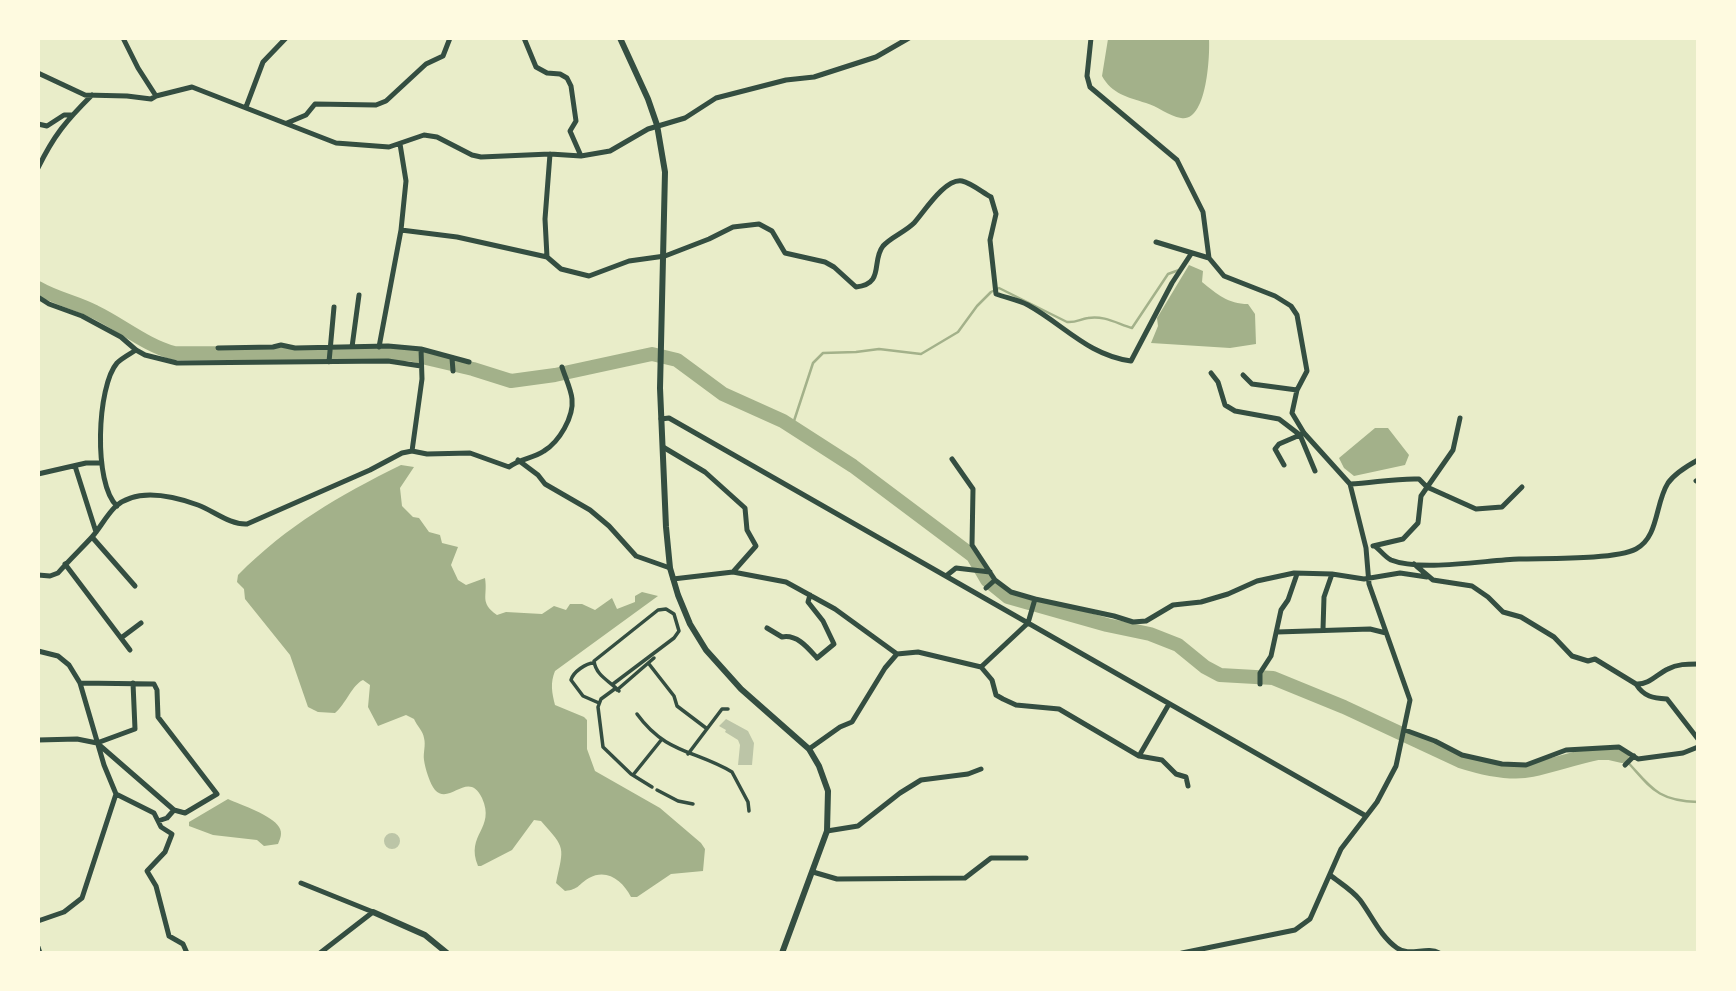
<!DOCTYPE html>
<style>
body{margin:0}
#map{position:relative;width:1736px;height:991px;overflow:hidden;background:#e9edc9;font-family:Overpass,sans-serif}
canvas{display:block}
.frame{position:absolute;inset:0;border:40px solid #fefae0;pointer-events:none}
</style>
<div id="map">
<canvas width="1736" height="991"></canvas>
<div class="frame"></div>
</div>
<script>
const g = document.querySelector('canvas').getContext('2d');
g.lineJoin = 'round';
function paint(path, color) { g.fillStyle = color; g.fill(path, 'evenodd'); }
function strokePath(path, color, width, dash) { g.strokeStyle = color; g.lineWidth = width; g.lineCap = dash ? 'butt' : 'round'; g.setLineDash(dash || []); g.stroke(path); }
paint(new Path2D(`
 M1108 39H1209C1210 55 1207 123 1181 118 1169 116 1157 106 1146 103 1127 97 1112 94 1102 76Z
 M1189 265 1203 271 1202 282C1217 294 1228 304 1248 304L1255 314 1256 344 1230 348 1151 343 1158 326 1157 318Z
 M1375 428H1388L1409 455 1405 465 1354 476 1344 468 1339 458Z
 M401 465 414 467 400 488 402 506 413 517 419 518 429 532 440 535 442 543 458 547 451 565 458 580 466 585 485 578C488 597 479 602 497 615L506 612 542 614 554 606 566 610 570 604H582L595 610 612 598 617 609 635 602V596L642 592 658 596 555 671C550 683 552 693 555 705L584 717 587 720V749L595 771 660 808 701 843 705 849 703 871 671 874 637 897H631C623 881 607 868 589 878 577 885 580 889 565 891L556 883C564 846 566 849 541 821L534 820 512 850 481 866H478C465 834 496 829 482 798 468 769 450 806 435 790 430 784 425 768 424 760 423 753 426 745 424 738 423 731 417 726 414 719L406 715 378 726 368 707 370 685 363 680C352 685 346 704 335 713L318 712 308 707 290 655 245 599 244 589 237 582 238 575C288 525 338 496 401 465Z
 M228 799C241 805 272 815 279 827 283 833 280 839 278 844L264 846 257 840 213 835 189 826V822Z`), '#a3b18a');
strokePath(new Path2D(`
 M792 427 813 363 823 353 856 352 879 349 921 354 958 332 977 306 991 292 999 288 1067 322C1076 323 1080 319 1088 318 1104 315 1118 324 1132 328L1168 274 1179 270
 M1622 756C1650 785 1654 801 1698 802`), '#a3b18a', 2.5);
strokePath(new Path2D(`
 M38 288C57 299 76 302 95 312 122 325 145 345 174 353L409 354 473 369 511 381 555 375 652 354 677 360 723 394 783 421 853 466 973 556 987 580 1008 597 1107 625 1150 634 1178 645 1205 667 1220 675 1273 678 1344 707 1460 761C1482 768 1509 775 1532 770 1554 765 1575 758 1598 753H1609L1622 756`), '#a3b18a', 14);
paint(new Path2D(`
 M726 719 748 731 754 743 752 765H738L740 745 738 740 725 732 726 730 719 726Z
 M384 841a8 8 0 1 1 16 0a8 8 0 1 1-16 0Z`), '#bcc5a7');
strokePath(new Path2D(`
 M594 663C586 663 573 672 571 680L583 696 599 703
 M649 664 674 696 677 706 706 728
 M613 684 674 638 679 631 674 614 666 609 658 610 594 661C596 676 610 681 619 691
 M616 688 601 699 598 707 603 747 631 774 652 787
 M617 690 654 658
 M637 714C666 754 695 750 732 772L748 802 749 811
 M688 754 722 709H728
 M633 775 662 739
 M657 790 678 801 693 804`), '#344e41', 3.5);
strokePath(new Path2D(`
 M123 38 138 68 156 96
 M524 38 536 67 547 73 560 74 567 78 571 86 576 121 570 131 581 156
 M1091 38 1087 76 1090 87 1177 160 1203 212 1209 258 1224 276 1275 296 1291 306 1297 315 1307 371 1297 390 1292 413 1304 433 1350 484 1366 548 1369 584 1410 700 1396 766 1377 802 1341 849 1310 919 1295 930 1182 953
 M38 73 85 95 127 96 151 99 156 96 192 87 336 143 389 147 424 135 437 137 472 155 481 157 550 154 581 156 610 151 648 129 685 118 716 98 786 80 814 77 876 57 909 38
 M246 107 263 62 286 38
 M287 123 306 115 315 104 376 105 386 101 426 64 443 56 450 38
 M38 124 47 126 64 115H72
 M38 168C54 135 66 121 92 95
 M401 230 457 237 547 257 561 269 589 276 629 261 665 256 709 239 733 227 759 224 772 231 785 253 825 262 834 267 856 287C885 284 871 261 883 246 891 237 905 232 914 223 924 212 945 178 962 181 971 183 982 192 991 197L996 214 990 240 996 294C1007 298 1019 300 1028 305 1064 325 1088 355 1131 361L1172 283 1191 254
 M1156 242 1209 258
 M547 257 545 219 550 154
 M38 297 49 304 82 316 121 337 136 350 145 355 177 363 388 361 421 366
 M352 347 359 295
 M379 347 401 230 406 181 400 144
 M218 348 273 347 281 345 295 348 388 346 421 349 469 362
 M452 358 453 371
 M329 362 334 307
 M1211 373 1218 382 1225 405 1235 411 1279 419 1300 435 1304 433
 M1243 375 1252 384 1297 390
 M661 419 669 418 1366 816
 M663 447 705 472 745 508 747 530 756 546 733 572
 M412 451 422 379 421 349
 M952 459 973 489 972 545 995 580 1011 592 1035 599 1114 616 1133 622 1146 621 1173 605 1201 602 1228 594 1257 581 1294 573 1332 574 1364 579 1400 573 1427 577
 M518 460 538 475 545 484 590 510 609 526 636 556 670 568
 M1284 465 1275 449 1279 444 1300 435 1315 471
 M75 466 96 532
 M38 474 86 463H101
 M1696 481 1698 480
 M1350 484C1373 483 1396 478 1419 479L1427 487 1476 509 1502 507 1522 487
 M117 506C93 484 97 386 117 363 122 358 130 354 136 350
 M92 537 135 586
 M1373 546 1403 539 1418 523 1421 496 1453 450 1460 418
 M1375 546C1380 550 1385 557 1391 560 1421 572 1486 560 1519 559 1545 558 1615 560 1636 549 1659 537 1655 503 1668 483 1675 473 1687 466 1698 460
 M65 564 130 650
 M1414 564 1433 580 1472 586 1488 597 1503 612 1521 617 1554 637 1572 656 1588 661 1595 659 1636 684C1649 685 1657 674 1668 669 1677 664 1687 664 1698 664
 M38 575 50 576 58 573C69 560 81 549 92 537 100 528 106 516 115 507 137 487 173 496 198 505 214 511 230 525 247 524L370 470 402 453 412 451 427 454 470 453 509 467C521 458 532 459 544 451 559 442 574 417 572 399 571 389 565 377 562 367
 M946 576 956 568 990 572
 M673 579 733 572 786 582 835 609 897 654
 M986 588 995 580
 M767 628 782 637C797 634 808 648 817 658L834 644 823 621 808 602 810 595
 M1323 629 1324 597 1332 574
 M1277 632 1370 629 1386 633
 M121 638 141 623
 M38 651 58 656 69 665 80 683 104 765 116 794 82 898 64 912 38 921
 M981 667 1028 623 1035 599
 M1260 684V673L1271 656 1281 610 1288 600 1297 574
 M1636 684C1644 697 1653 698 1667 699L1698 739
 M1405 730 1435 741 1462 755 1502 764 1526 765 1566 750 1619 747 1638 759 1683 753 1698 747
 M38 740 77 739 97 743 174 810 185 813 217 794 158 717 157 690 154 684 80 683
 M97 743 135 729 133 683
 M809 749 840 727 852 722 885 668 897 654 918 652 981 667 992 680 996 695 1003 699 1016 705 1059 709 1139 756 1162 760 1176 774 1186 777 1188 786
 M1139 756 1169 704
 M1625 765 1634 756
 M116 794 154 813 161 827 172 834 165 852 147 871 156 886 169 936 183 944 187 953
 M158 821 167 818 174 810
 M827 831 858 826 900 793 921 780 968 774 981 769
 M813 872 837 879 965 878 991 858H1026
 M1330 875C1340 883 1352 890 1360 900 1372 916 1380 936 1397 948 1409 957 1427 946 1439 953
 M301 883 373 912 320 953
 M38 947 40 953`), '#344e41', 5);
strokePath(new Path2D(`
 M620 38 648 99 657 125 665 172 660 388 666 527 670 568 678 595 690 624 706 650 741 689 809 749 819 766 828 791 827 831 782 953
 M373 912 425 935 447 953`), '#344e41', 6);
</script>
